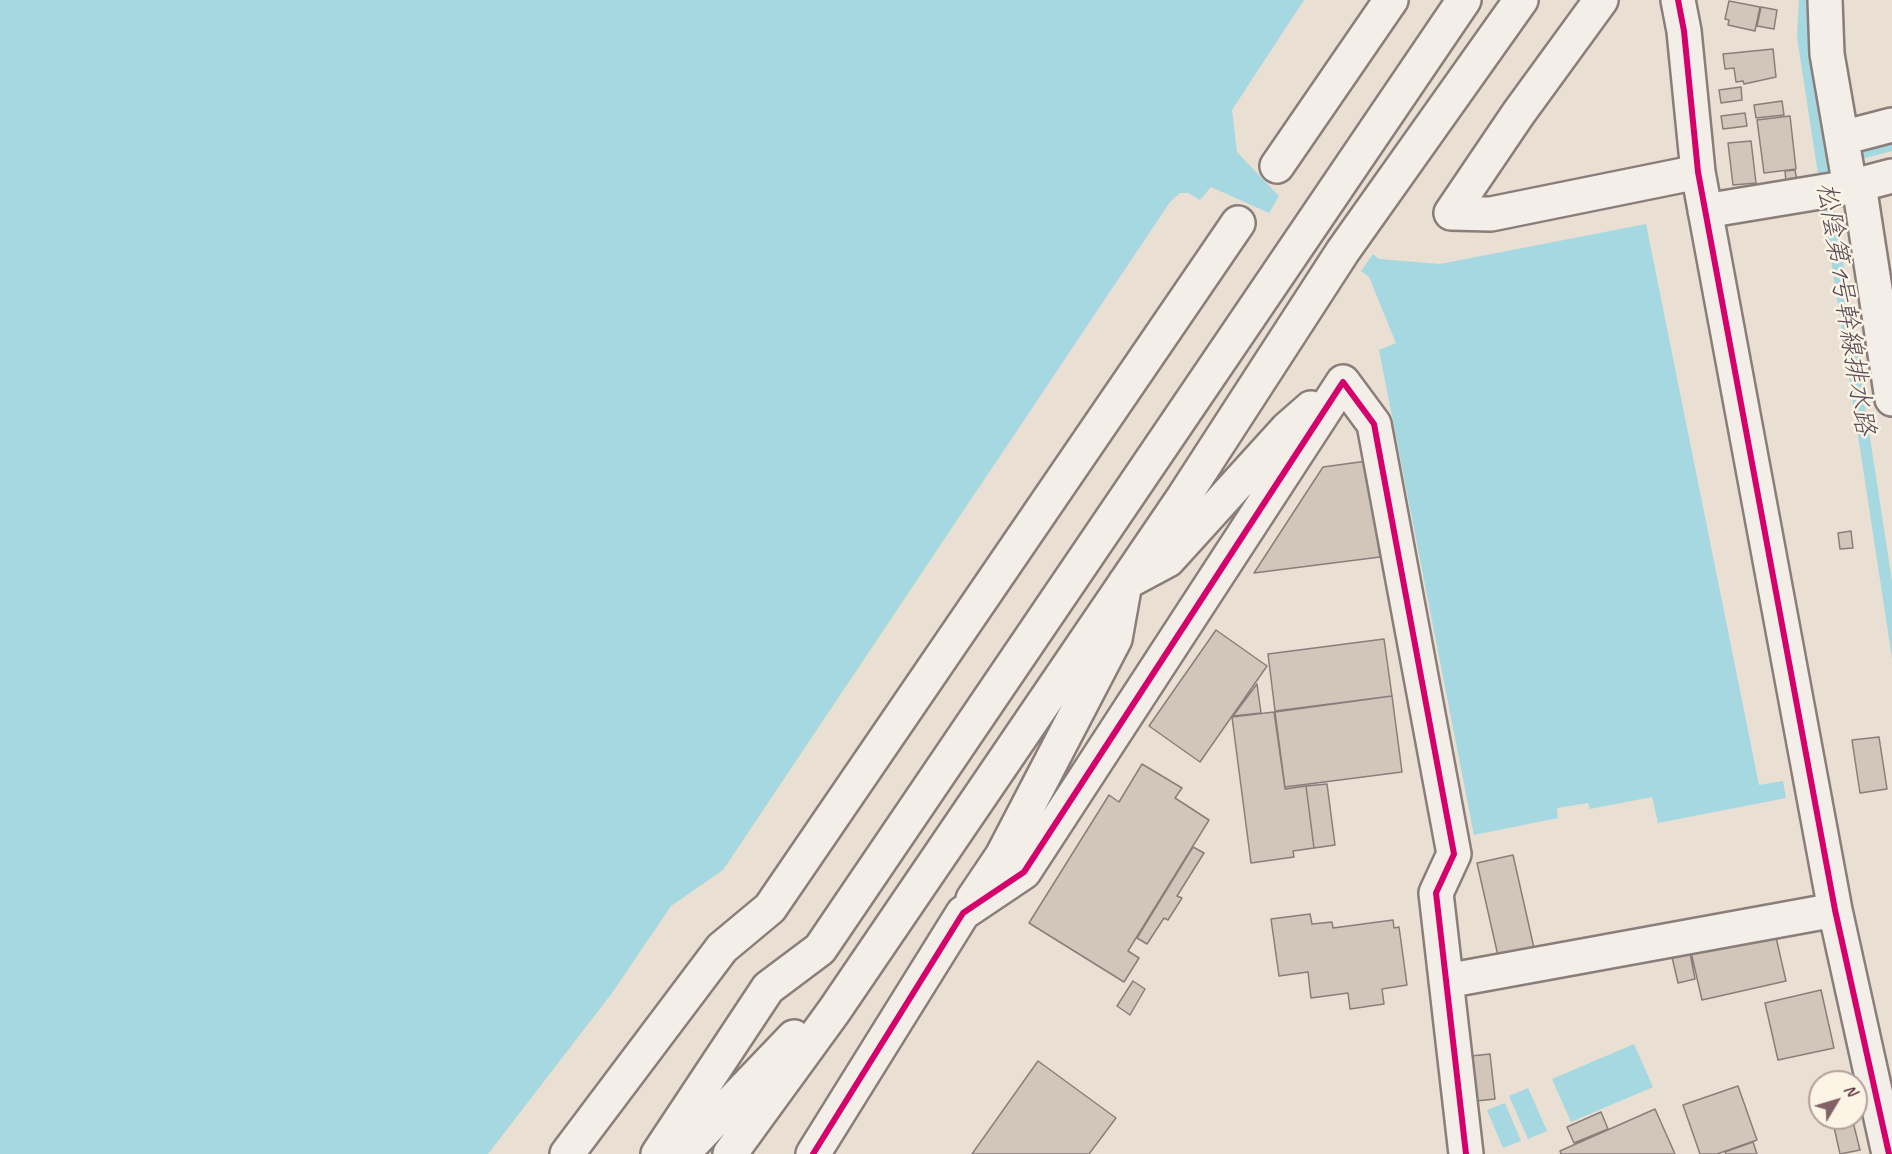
<!DOCTYPE html>
<meta charset="utf-8">
<style>
body{margin:0}
#map{position:relative;width:1892px;height:1154px;overflow:hidden;background:#e9dfd3;font-family:Caveat,sans-serif}
canvas{display:block}
.north{position:absolute;left:1808px;top:1070px;width:60px;height:60px;box-sizing:border-box;background:#fcf5e5;border:2px solid #b59f9b;border-radius:50%;rotate:52deg;font-size:16px;font-weight:700;line-height:24px;text-align:center;color:#4a1f2b}
.north::after{content:'';display:block;margin:auto;width:21px;height:27px;background:#826266;clip-path:polygon(50% 0,100% 100%,50% 72%,0 100%)}
</style>
<div id="map">
<canvas width="1892" height="1154"></canvas>
<div class="north">N</div>
</div>
<script>
const g = document.querySelector('canvas').getContext('2d');
g.lineJoin = 'round';
function paint(path, color) { g.fillStyle = color; g.fill(path, 'evenodd'); }
function strokePath(path, color, width, dash) { g.strokeStyle = color; g.lineWidth = width; g.lineCap = dash ? 'butt' : 'round'; g.setLineDash(dash || []); g.stroke(path); }
function label(font, color, halo, rows, align = 'center') {
  g.font = font + ' Caveat,"Klee One",sans-serif'; g.lineWidth = 5; g.setLineDash([]); g.textBaseline = 'middle'; g.strokeStyle = halo; g.fillStyle = color; for (const [text, x, y, turn = 0] of rows) {
    g.save(); g.translate(x, y); g.rotate((+turn || 0) * Math.PI / 180); g.textAlign = isNaN(turn) ? turn : align; if (halo) g.strokeText(text, 0, 0); g.fillText(text, 0, 0); g.restore();
  }
}
paint(new Path2D(`
 M0 0H1304L1232 110 1237 152 1279 196 1269 213 1211 187 1200 200 1188 193H1180L1170 202 723 870 671 906 612 993 488 1154H0Z
 M1799 0H1812L1811 39 1826 148 1836 151 1892 138V151L1839 165 1829 171 1892 581V658L1797 37Z
 M1646 224 1759 785 1783 781 1786 798 1658 823 1652 797 1590 809 1588 803 1557 808 1558 818 1474 835 1379 350 1396 343 1369 277 1361 271 1373 254 1379 259 1440 264Z
 M1634 1044 1653 1087 1571 1122 1552 1079Z
 M1528 1088 1547 1131 1528 1139 1509 1096Z
 M1505 1103 1521 1141 1503 1148 1487 1110Z`), '#a6d8e2');
const building = new Path2D(`
 M1729 1 1760 7 1755 31 1728 25 1729 20 1725 19Z
 M1761 7 1777 10 1774 29 1757 26Z
 M1773 49 1776 77 1744 84 1743 81 1736 82 1734 68 1725 69 1723 54Z
 M1741 87 1742 100 1721 103 1719 90Z
 M1782 101 1784 115 1756 118 1754 105Z
 M1745 113 1747 126 1723 129 1721 116Z
 M1790 116 1796 169 1764 173 1757 120Z
 M1751 141 1756 183 1733 185 1728 143Z
 M1795 170 1797 181 1786 182 1785 171Z
 M1367 461 1380 557 1254 573 1323 467Z
 M1851 531 1853 548 1840 549 1838 533Z
 M1216 630 1267 666 1200 762 1149 726Z
 M1384 639 1392 696 1275 711 1268 654Z
 M1257 684 1261 713 1233 716Z
 M1392 696 1402 772 1285 787 1275 712Z
 M1274 712 1285 789 1306 786 1314 848 1293 851 1294 857 1251 863 1232 717Z
 M1879 737 1887 789 1860 793 1852 740Z
 M1142 764 1182 788 1175 798 1209 820 1128 951 1139 958 1124 982 1029 923 1109 795 1119 802Z
 M1327 784 1335 845 1314 848 1306 786Z
 M1193 847 1204 853 1177 896 1182 898 1168 920 1164 918 1147 944 1137 938Z
 M1513 855 1534 948 1498 956 1477 863Z
 M1310 914 1312 924 1332 922 1333 928 1393 920 1394 928 1399 927 1407 985 1382 989 1384 1004 1350 1009 1348 993 1311 998 1308 972 1279 976 1271 919Z
 M1775 933 1786 981 1702 1000 1691 952Z
 M1690 953 1695 979 1678 983 1672 957Z
 M1133 981 1145 989 1130 1015 1117 1006Z
 M1821 990 1834 1048 1778 1060 1765 1003Z
 M1490 1054 1495 1099 1476 1101 1471 1056Z
 M1038 1061 1116 1118 1089 1154H972Z
 M1738 1086 1757 1140 1717 1154H1700L1683 1105Z
 M1655 1109 1675 1154H1561L1560 1151Z
 M1601 1112 1608 1129 1574 1143 1567 1127Z
 M1832 1118H1852L1860 1150 1840 1154Z
 M1753 1142 1757 1154H1726L1725 1152Z`);
paint(building, '#d2c6ba');
strokePath(building, '#8a7d7a', 1.5);
const minor = new Path2D(`
 M1601 0 1518 114 1451 213 1491 214 1698 172
 M1678 0 1684 31 1698 172 1835 910 1889 1154
 M1825 0 1827 54 1850 187
 M1842 138 1892 125
 M1277 166 1391 0
 M1859 185 1892 399
 M1705 211 1850 187 1892 176
 M973 899 1002 856 1115 639 1125 583 1168 560 1287 429 1311 408
 M1446 981 1835 910
 M567 1154 722 948 770 908 1238 223
 M658 1154 768 988 820 949 1464 0
 M682 1154 794 1037
 M730 1154 834 1011 1183 498 1343 251 1521 0
 M813 1154 963 913 1024 872 1343 382 1374 424 1454 854 1436 893 1466 1154`);
strokePath(minor, '#8a7d7a', 38);
strokePath(minor, '#f3efe8', 33);
strokePath(new Path2D(`
 M1678 0 1684 31 1698 172 1835 910 1889 1154
 M813 1154 963 913 1024 872 1343 382 1374 424 1454 854 1436 893 1466 1154`), '#d6006c', 6);
label('italic 27px', '#5a4c5a', '#fcf5e5', [
 ["松陰第1号幹線排水路",1845,309,81]
]);
</script>
